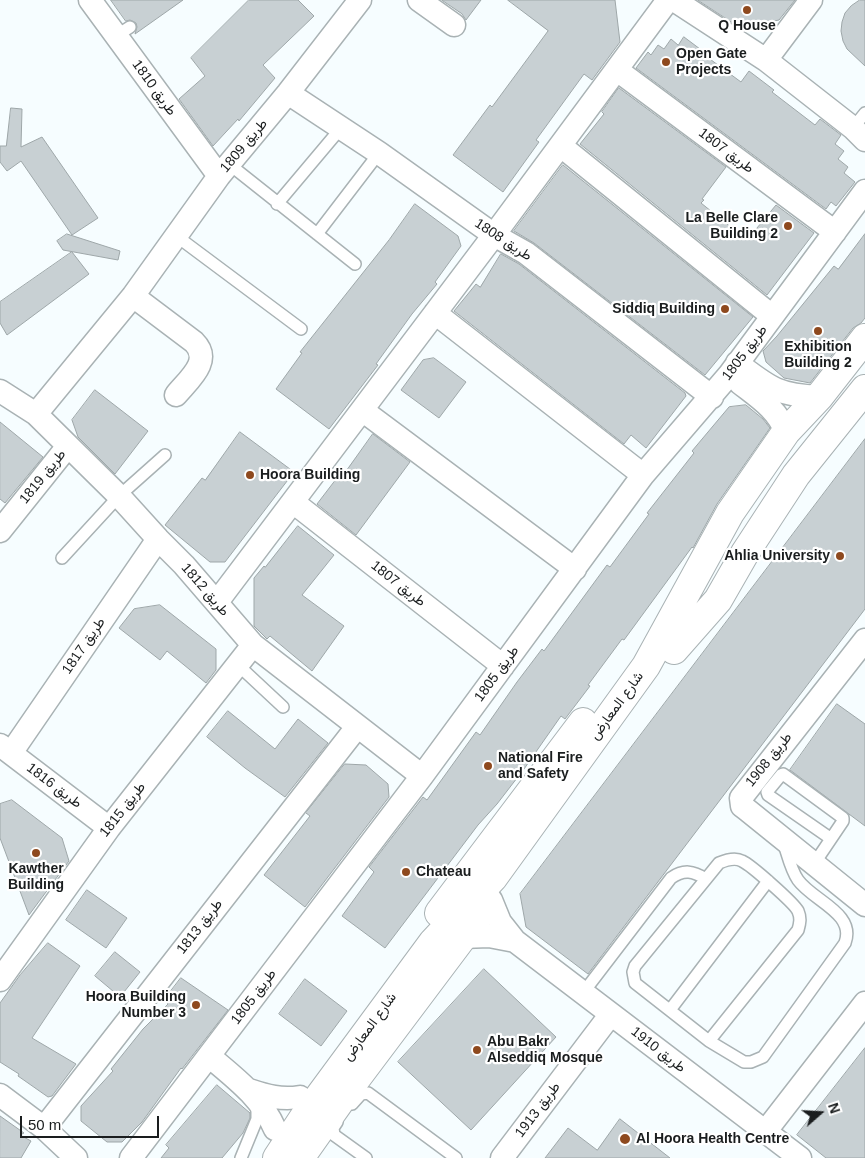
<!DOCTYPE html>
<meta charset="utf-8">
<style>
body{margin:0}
#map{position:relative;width:865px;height:1158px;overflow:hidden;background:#f6fdff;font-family:Arial,sans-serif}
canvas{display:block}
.north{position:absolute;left:795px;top:1088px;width:50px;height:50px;-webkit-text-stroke:4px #fff;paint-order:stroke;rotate:71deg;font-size:14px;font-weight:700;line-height:20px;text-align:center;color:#1a1d1e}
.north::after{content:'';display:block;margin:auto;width:18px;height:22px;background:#1a1d1e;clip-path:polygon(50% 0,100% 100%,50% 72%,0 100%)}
.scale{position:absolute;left:20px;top:1116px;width:139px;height:22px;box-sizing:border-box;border:2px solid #1a1d1e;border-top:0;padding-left:6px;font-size:15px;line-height:18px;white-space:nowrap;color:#1a1d1e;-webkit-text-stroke:4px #fff;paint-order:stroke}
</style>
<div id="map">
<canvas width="865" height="1158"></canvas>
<div class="north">N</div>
<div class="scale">50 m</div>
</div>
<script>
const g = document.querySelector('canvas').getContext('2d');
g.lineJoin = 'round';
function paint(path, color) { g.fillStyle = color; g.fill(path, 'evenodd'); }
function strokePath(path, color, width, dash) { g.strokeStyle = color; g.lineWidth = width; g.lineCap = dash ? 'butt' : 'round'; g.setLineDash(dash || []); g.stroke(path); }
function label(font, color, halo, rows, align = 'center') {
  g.font = font + ' Arial,Vazirmatn,sans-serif'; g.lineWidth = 4.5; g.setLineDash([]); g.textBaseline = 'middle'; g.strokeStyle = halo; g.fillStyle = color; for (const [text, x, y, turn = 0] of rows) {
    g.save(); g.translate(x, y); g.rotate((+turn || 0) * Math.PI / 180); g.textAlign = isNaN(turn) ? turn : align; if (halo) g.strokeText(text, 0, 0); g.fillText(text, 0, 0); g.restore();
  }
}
const building = new Path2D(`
 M111 0H183L135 34 137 27 136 23 130 20 126 21Z
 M249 0H298L314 16 263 65 275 78 239 121 238 119 213 146 179 99 205 76 191 58Z
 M442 0H481L466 20 462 14Z
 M508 0H615L620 42 592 80 584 74 536 140 539 142 503 192 453 155 490 105 492 107 548 31Z
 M698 0H795L779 20 741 28Z
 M860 0H865V66L847 49 843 41 841 31 842 22 845 13 851 6Z
 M684 37 700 49 699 51 741 82 749 71 774 90 772 92 815 125 820 119 841 135 835 144 844 151 838 159 848 167 844 173 855 182 836 206 831 202 826 209 636 68 648 52 651 55 658 45 664 49 671 39 678 45Z
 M619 88 726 167 702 199 704 200 701 203 747 240 776 205 814 233 767 295 580 144 604 114 602 112Z
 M11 108 22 109 21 147 42 137 98 218 72 235 21 161 7 171 0 162V146H6Z
 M563 165 753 317 705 375 534 243 514 231Z
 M415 204 458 236 461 246 435 282 437 284 412 314 376 364 378 365 329 429 276 389 302 353 300 352 389 240Z
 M67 234 120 251 118 260 63 250 57 241Z
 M865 234V318L861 323 853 328 810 383 784 378 766 362 763 351 777 336 834 266 838 269Z
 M72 252 89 274 7 335 0 323V302Z
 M501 254 519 264 685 393 686 396 646 448 631 435 624 444 454 311 476 284 480 287Z
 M434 358 466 382 439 418 401 390 423 360Z
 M95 390 148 431 115 474 78 437 72 420Z
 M746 405 763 419 770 428 717 504 693 548 692 547 624 640 622 639 588 685 590 686 565 719 561 716 524 769 497 804 478 825 385 948 342 916 374 872 369 867 423 797 427 800 476 732 480 735 517 682 542 649 544 651 607 565 610 567 649 514 647 513 694 453 692 451 729 407Z
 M0 422 43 457 5 503 0 499Z
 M240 432 294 472 225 562H210L165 525 202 478 205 480Z
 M373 434 410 462 356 535 317 504 343 470 345 472Z
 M865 439V609L588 974 526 927 520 894Z
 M298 526 334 555 302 595 344 626 312 671 270 636 267 639 254 626V578L264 566 265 567Z
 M160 605 216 649V670L206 683 167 651 160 660 119 628 134 609Z
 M837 704 865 724V826L790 770Z
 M228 711 275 749 298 719 328 743 285 797 245 768 207 737Z
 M345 764 366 765 388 784 389 797 305 907 264 875 310 816 306 813Z
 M12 800 62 838 69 861 29 915 0 838V804Z
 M87 890 127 918 106 948 66 920Z
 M48 943 80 966 32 1038 76 1064 52 1096 48 1097 18 1076 19 1074 0 1062V1003L20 975Z
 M115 952 140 972 120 997 95 976Z
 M484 969 556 1037 471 1130 398 1062Z
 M181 978 228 1010 182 1069 181 1068 142 1122 122 1142H107L81 1121V1106L113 1071 111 1069 143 1029 168 1004 164 1000Z
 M305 979 347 1011 321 1046 279 1014Z
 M865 1048V1158H826L797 1135Z
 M217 1085 250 1113V1118L243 1133 222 1158H161L169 1148 166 1145Z
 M0 1116 24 1133 20 1135 31 1141 21 1158H0Z
 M620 1119 670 1158H545L568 1128 597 1150Z`);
paint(building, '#c8d0d3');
strokePath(building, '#9ea7a9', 1);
const service = new Path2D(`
 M116 36 130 27
 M853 128 865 113
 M229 164 355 264
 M277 204 341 128
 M317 234 379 153
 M175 235 301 329
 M62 558 119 496 165 455
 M238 665 283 707
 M814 864 843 821V818L783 774 781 775 767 792 768 795 830 838
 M583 993 671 878C684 869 693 871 706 879
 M670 1010 768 881
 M709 1041 798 930C800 923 801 918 798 911 794 903 751 865 742 861 735 857 726 860 719 863L635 966 633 972 635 983 709 1041 744 1062H751L763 1057 845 943C856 913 813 901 798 880 791 870 788 856 784 844
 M352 1104 361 1094 368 1093 456 1158
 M337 1122 333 1128 334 1135 366 1158
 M241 1158 257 1119V1106`);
const minor = new Path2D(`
 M90 0 219 176
 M419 0 454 25
 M674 0 766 60 853 128 865 140
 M766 60 811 0
 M617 70 835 232
 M288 93 379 153 494 235 526 253 712 397
 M561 146 772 316
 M133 296 194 342C213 361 188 380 176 395
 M435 313 643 475
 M737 363C770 388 777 395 819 397
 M740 383C759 398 777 409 786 432
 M0 391 36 414 119 496 158 539 184 565 253 645 422 776
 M362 410 575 569
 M36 414 133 296 219 176 288 93 360 0
 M293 502 503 666
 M0 531 68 446
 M217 602 494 235 668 0
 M865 640 741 798 742 806 746 809 865 905
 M0 745 109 828
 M11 753 158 539
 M491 900 500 922 515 941 800 1158
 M462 937 489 936 515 941
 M0 980 109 828 253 645
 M209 1056C235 1078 261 1097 275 1129
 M249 1090C267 1096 281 1100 300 1097
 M0 1095 44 1128 76 1158
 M44 1128 357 727
 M765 1132 865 1003
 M131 1158 422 776 643 475 729 375 865 191
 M502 1158 611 1014`);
const secondary = new Path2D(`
 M674 650 718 600 745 553 796 475 865 389
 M439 913 583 722
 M277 1158 304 1117 433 942 493 878 646 666 730 513 786 432 819 397 865 338
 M300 1158 353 1083 480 914`);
strokePath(service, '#a9b2b4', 14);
strokePath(minor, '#a9b2b4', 25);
strokePath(secondary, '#a9b2b4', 30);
strokePath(service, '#fff', 11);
strokePath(minor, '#fff', 22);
strokePath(secondary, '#fff', 28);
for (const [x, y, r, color] of [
 [747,10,5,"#8e491e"],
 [666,62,5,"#8e491e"],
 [788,226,5,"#8e491e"],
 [725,309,5,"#8e491e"],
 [818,331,5,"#8e491e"],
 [250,475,5,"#8e491e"],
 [840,556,5,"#8e491e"],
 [488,766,5,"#8e491e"],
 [36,853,5,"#8e491e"],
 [406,872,5,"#8e491e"],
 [196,1005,5,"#8e491e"],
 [477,1050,5,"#8e491e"],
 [625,1139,6,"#8e491e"]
]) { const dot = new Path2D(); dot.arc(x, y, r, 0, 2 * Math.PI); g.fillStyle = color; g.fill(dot); strokePath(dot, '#fff', 2); }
label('bold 14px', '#1a1d1e', '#fff', [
 ["Q House",747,26,"center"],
 ["Open Gate",676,54],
 ["Projects",676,70],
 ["La Belle Clare",778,218,"right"],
 ["Building 2",778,234,"right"],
 ["Siddiq Building",715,309,"right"],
 ["Exhibition",818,347,"center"],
 ["Building 2",818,363,"center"],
 ["Hoora Building",260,475],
 ["Ahlia University",830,556,"right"],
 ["National Fire",498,758],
 ["and Safety",498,774],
 ["Kawther",36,869,"center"],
 ["Building",36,885,"center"],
 ["Chateau",416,872],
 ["Hoora Building",186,997,"right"],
 ["Number 3",186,1013,"right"],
 ["Abu Bakr",487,1042],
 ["Alseddiq Mosque",487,1058],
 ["Al Hoora Health Centre",636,1139]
], 'left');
label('14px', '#1a1d1e', '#fff', [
 ["طريق 1810",154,88,54],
 ["طريق 1809",244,146,-50],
 ["طريق 1807",726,151,37],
 ["طريق 1808",503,240,33],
 ["طريق 1805",745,353,-53],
 ["طريق 1819",43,477,-51],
 ["طريق 1807",398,584,38],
 ["طريق 1812",205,590,49],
 ["طريق 1817",84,646,-56],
 ["طريق 1805",497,674,-54],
 ["شارع المعارض",617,706,-54],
 ["طريق 1908",769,760,-51],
 ["طريق 1816",54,786,37],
 ["طريق 1815",123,810,-52],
 ["طريق 1813",200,927,-52],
 ["طريق 1805",254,997,-53],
 ["شارع المعارض",370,1027,-54],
 ["طريق 1910",658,1050,38],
 ["طريق 1913",538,1110,-53]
]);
</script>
